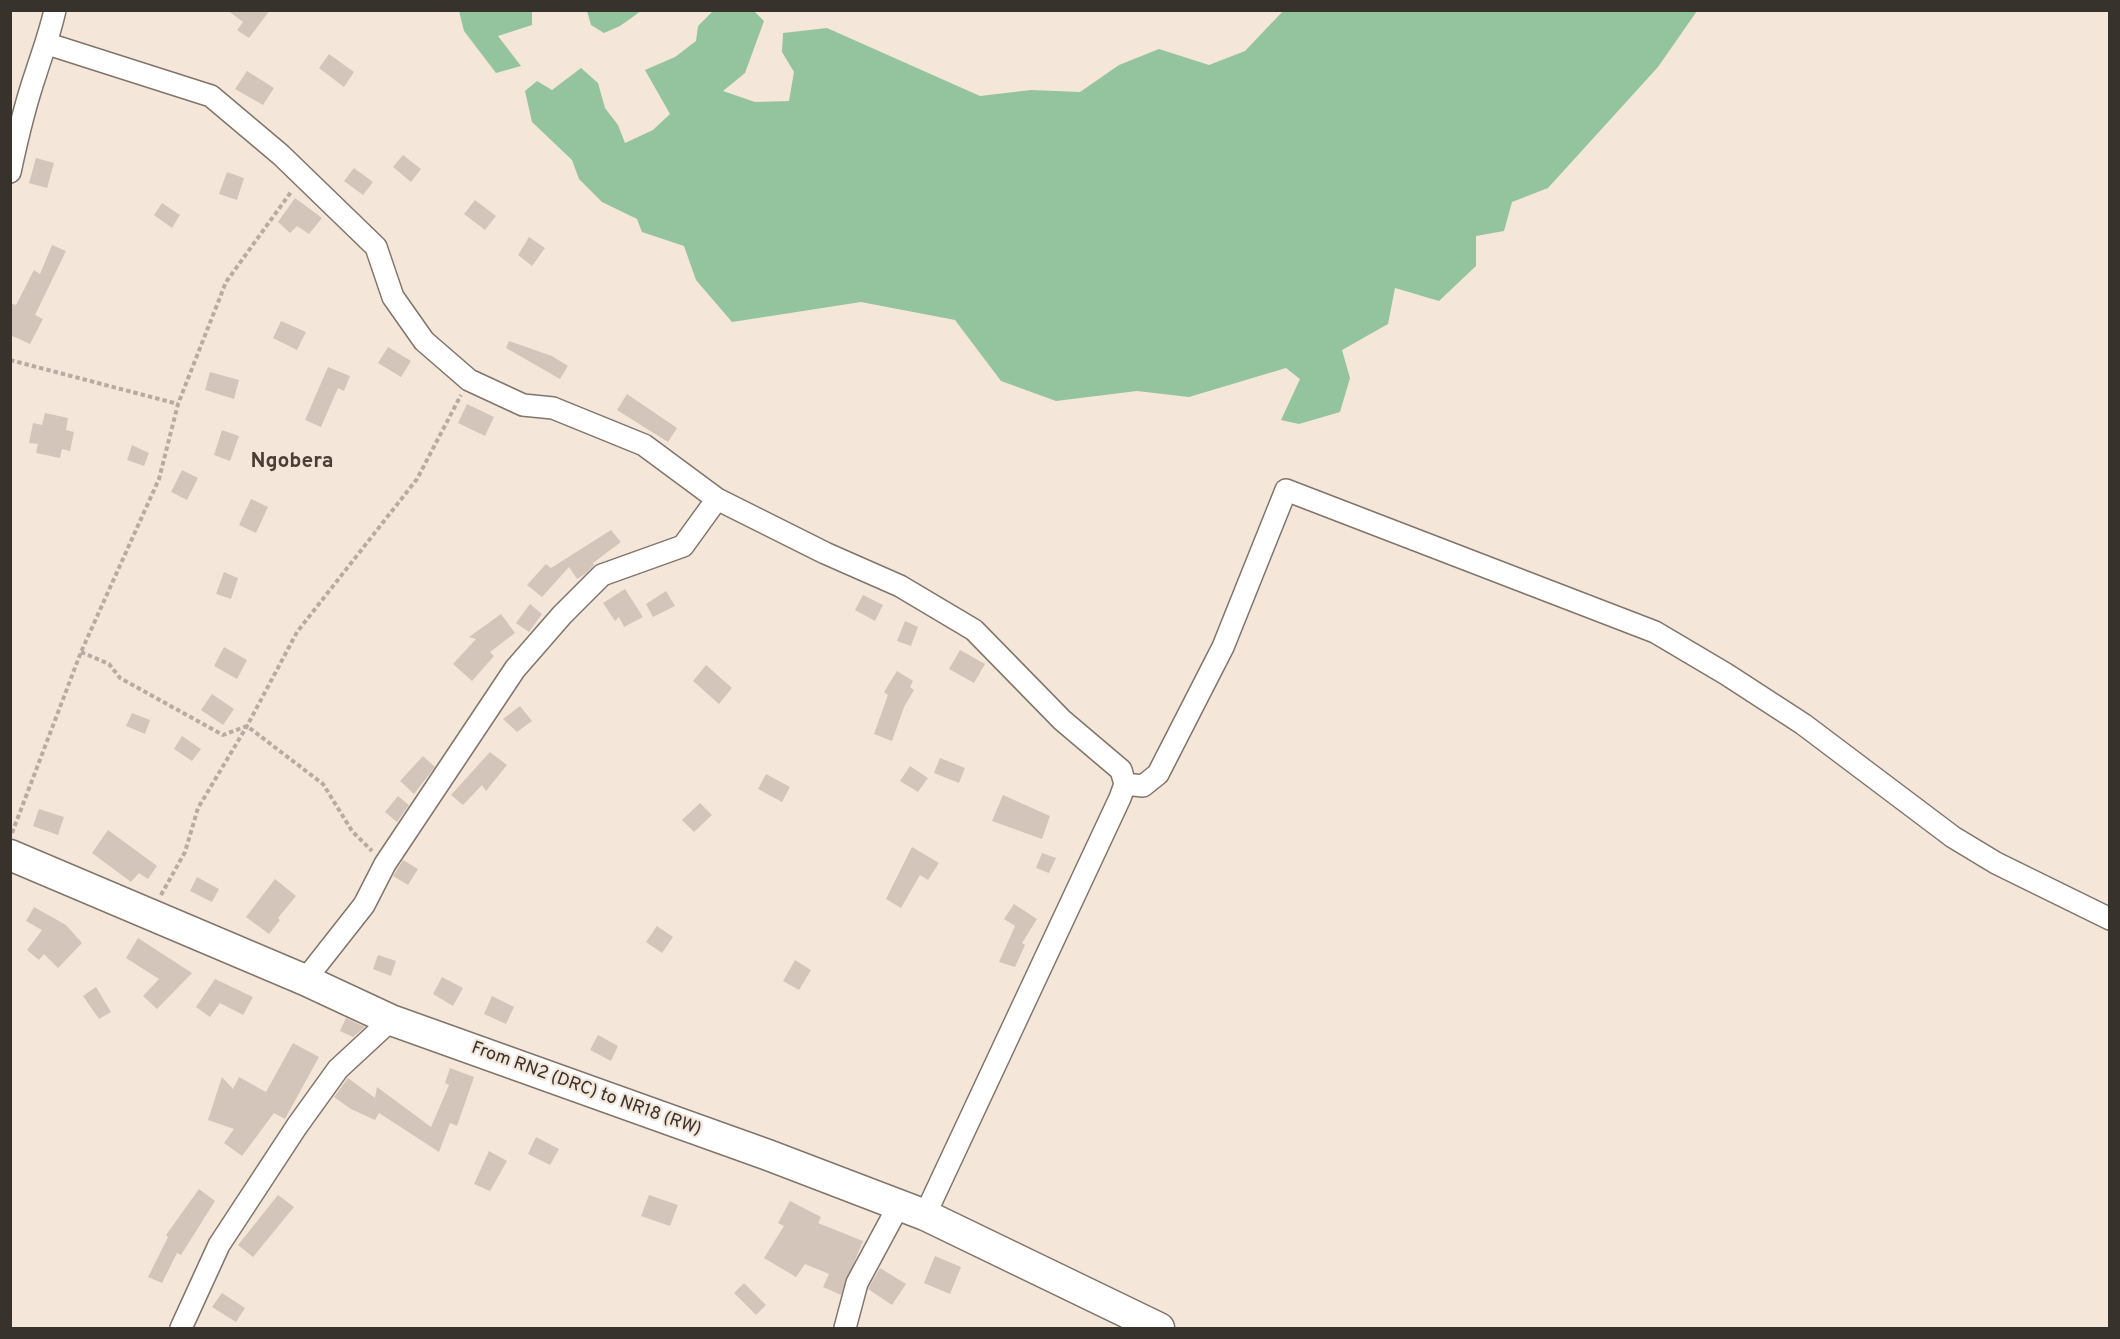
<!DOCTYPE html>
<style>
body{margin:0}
#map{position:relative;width:2120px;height:1339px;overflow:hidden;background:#f5e6da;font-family:Overpass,sans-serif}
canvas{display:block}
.frame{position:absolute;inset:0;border:12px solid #38322d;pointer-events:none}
</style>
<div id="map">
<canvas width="2120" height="1339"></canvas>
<div class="frame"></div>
</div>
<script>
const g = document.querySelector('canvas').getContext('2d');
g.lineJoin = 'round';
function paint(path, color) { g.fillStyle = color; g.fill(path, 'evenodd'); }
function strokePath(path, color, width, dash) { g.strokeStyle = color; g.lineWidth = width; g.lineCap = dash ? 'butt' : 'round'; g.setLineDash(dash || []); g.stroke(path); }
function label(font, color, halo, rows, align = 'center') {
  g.font = font + ' Overpass,sans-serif'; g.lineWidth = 4.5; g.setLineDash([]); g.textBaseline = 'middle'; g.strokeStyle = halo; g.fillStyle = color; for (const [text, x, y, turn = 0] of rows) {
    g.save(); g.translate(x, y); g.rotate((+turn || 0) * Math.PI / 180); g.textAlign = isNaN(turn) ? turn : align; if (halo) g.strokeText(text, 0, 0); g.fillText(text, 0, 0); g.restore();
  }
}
paint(new Path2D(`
 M714 10 754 11 764 21 745 73 723 91 755 102 789 101 794 72 782 52 783 33 827 28 980 96 1031 90 1080 92 1119 65 1159 49 1209 65 1245 51 1283 11H1697L1658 67 1548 188 1512 202 1504 231 1476 236V266L1439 301 1395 288 1388 324 1342 350 1350 378 1340 412 1299 424 1281 420 1300 379 1286 368 1189 397 1137 391 1056 401 1001 381 955 320 861 302 732 322 696 280 684 246 642 232 637 219 602 202 579 179 572 160 532 122 525 91 537 81 552 90 581 68 598 83 605 108 618 125 625 143 653 130 670 114 645 70 675 57 696 41 698 26Z
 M459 11H532V25L498 36 521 66 496 73 464 31Z
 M587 11V10L641 11 620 26 604 33 591 25Z`), '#94c49d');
paint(new Path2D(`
 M227 10H270L249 38 237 30 243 22Z
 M329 54 354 72 344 87 319 68Z
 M247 71 274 88 263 105 235 89Z
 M403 155 421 169 411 182 393 167Z
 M36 158 54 163 47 188 29 183Z
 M354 168 373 182 363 195 344 181Z
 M227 172 244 178 237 200 219 194Z
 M295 198 322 218 309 234 297 226 290 233 278 222Z
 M475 200 496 216 485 230 464 214Z
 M162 203 180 215 172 228 154 215Z
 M529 237 545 248 532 266 518 255Z
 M52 245 66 251 35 315 43 319 30 344 10 335V303L16 305 34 270 40 274Z
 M281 321 306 332 297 350 273 338Z
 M509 341 552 356 568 366 560 379 506 348Z
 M388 347 411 361 401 377 378 363Z
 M328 367 350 376 344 391 338 388 321 427 305 420Z
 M210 372 239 380 234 399 205 390Z
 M627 394 677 428 668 442 617 410Z
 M467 404 494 417 485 436 458 423Z
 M45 413 68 418 66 430 74 432 70 451 62 449 60 458 36 453 38 444 29 443 33 423 42 425Z
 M222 430 239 436 230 461 214 455Z
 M132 445 149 453 144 466 127 460Z
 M182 470 198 478 187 500 171 492Z
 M251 499 268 507 256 533 239 525Z
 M611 530 621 542 593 563 594 565 585 574 577 579 569 567 542 597 527 585 546 564 551 568Z
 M224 572 238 578 231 599 216 594Z
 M625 589 643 617 624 627 619 617 615 621 603 603Z
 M666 591 675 606 653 617 646 604Z
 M863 595 883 605 875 621 855 610Z
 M530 604 542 614 529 632 516 623Z
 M501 614 515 633 490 652 494 656 472 681 453 664 476 639 469 637Z
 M905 621 918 627 911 646 897 641Z
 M224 647 247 660 237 679 214 666Z
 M960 650 985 664 974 683 949 669Z
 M706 665 732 688 719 704 693 681Z
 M897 671 913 681 910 687 914 690 904 707 892 741 874 734 888 695 884 692Z
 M212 694 234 709 223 725 201 710Z
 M520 706 532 721 517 732 503 719Z
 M132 713 150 720 145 734 126 726Z
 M182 736 201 749 192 761 174 749Z
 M490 752 507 765 486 791 482 785 463 805 451 795Z
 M423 756 435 767 414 794 400 781Z
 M940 758 965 768 959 783 934 773Z
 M910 766 928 778 918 792 900 781Z
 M766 774 790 787 782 802 758 789Z
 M1003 795 1050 816 1042 839 992 821Z
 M398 796 409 805 397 822 385 812Z
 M700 803 712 815 694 832 682 820Z
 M39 809 64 817 58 835 33 826Z
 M108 830 157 866 148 879 139 873 131 882 92 853Z
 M912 847 939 863 928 880 920 875 901 908 886 899Z
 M1042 853 1056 858 1049 873 1036 868Z
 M403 860 418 869 408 885 393 876Z
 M197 877 219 889 212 902 190 891Z
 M275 879 296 896 278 918 280 920 269 934 246 917Z
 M1014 904 1037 919 1022 943 1025 945 1015 967 999 962 1015 926 1004 919Z
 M34 907 66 925 82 943 58 968 44 954 39 960 27 950 42 930 26 921Z
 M657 926 673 937 662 953 646 942Z
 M138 938 192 973 157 1009 143 996 159 979 126 958Z
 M378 955 396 961 391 976 373 969Z
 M795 960 811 970 799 990 783 981Z
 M442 977 463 988 453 1006 433 994Z
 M215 979 253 997 243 1015 220 1003 210 1017 196 1007Z
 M96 987 111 1012 99 1019 83 996Z
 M492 996 514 1007 506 1024 484 1014Z
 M346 1018 365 1027 353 1037 340 1031Z
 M598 1035 618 1046 611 1061 590 1050Z
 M293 1043 319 1057 285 1119 274 1113 242 1156 224 1143 234 1129 208 1120 222 1077 233 1089 239 1077 266 1092Z
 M450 1068 474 1077 457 1126 450 1123 439 1152 379 1113 375 1120 351 1109 334 1097 348 1078 375 1098 377 1087 431 1127 449 1085 445 1083Z
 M536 1137 559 1149 550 1165 528 1154Z
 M489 1151 507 1161 490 1191 474 1184Z
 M199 1189 215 1201 181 1255 177 1253 162 1283 148 1277 168 1237 166 1235Z
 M278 1195 294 1207 253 1257 238 1245Z
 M649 1195 678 1205 670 1226 641 1216Z
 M790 1201 821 1217 818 1223 863 1241 841 1295 823 1287 829 1274 805 1264 796 1277 764 1258 784 1226 778 1223Z
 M935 1256 961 1267 950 1294 924 1283Z
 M880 1268 906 1284 892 1305 868 1289Z
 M744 1283 766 1305 756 1315 734 1293Z
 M222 1293 245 1308 236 1322 212 1307Z`), '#d4c5ba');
const minor = new Path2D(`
 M48 44 211 96 281 155 376 247 393 297 424 341 469 380 523 405 553 408 644 445 717 499 825 553 900 586 974 630 1062 720 1121 770 1125 784 1120 798 925 1215
 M10 172C17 139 25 105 36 73 43 51 50 33 55 10
 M1125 784 1143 786 1158 774 1223 647 1286 490 1655 632 1726 674 1803 724 1953 837 1996 863 2110 919
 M305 980 364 905 385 864 515 669 562 615 602 575 683 546 717 499
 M181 1328 219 1245 297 1126 338 1069 391 1020
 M845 1328 857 1283 899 1205`);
const secondary = new Path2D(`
 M10 855 305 980 391 1020 768 1155 925 1215 1159 1328`);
strokePath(minor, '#817469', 24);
strokePath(secondary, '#817469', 33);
strokePath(new Path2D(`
 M10 360 178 404
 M81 652 109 664 120 678 223 735 247 726 323 784 352 831 372 851
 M12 833 81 652 159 479 178 404 226 282 291 192
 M161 895 185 852 198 808 247 726 297 632 417 479 461 395`), '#b8aca2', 4, [4.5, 3]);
strokePath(minor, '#fff', 21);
strokePath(secondary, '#fff', 30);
label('18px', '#38322d', '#f5e6da', [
 ["From RN2 (DRC) to NR18 (RW)",586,1090,20]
]);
label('bold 21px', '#4b3f35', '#f5e6da', [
 ["Ngobera",292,463]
]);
</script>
